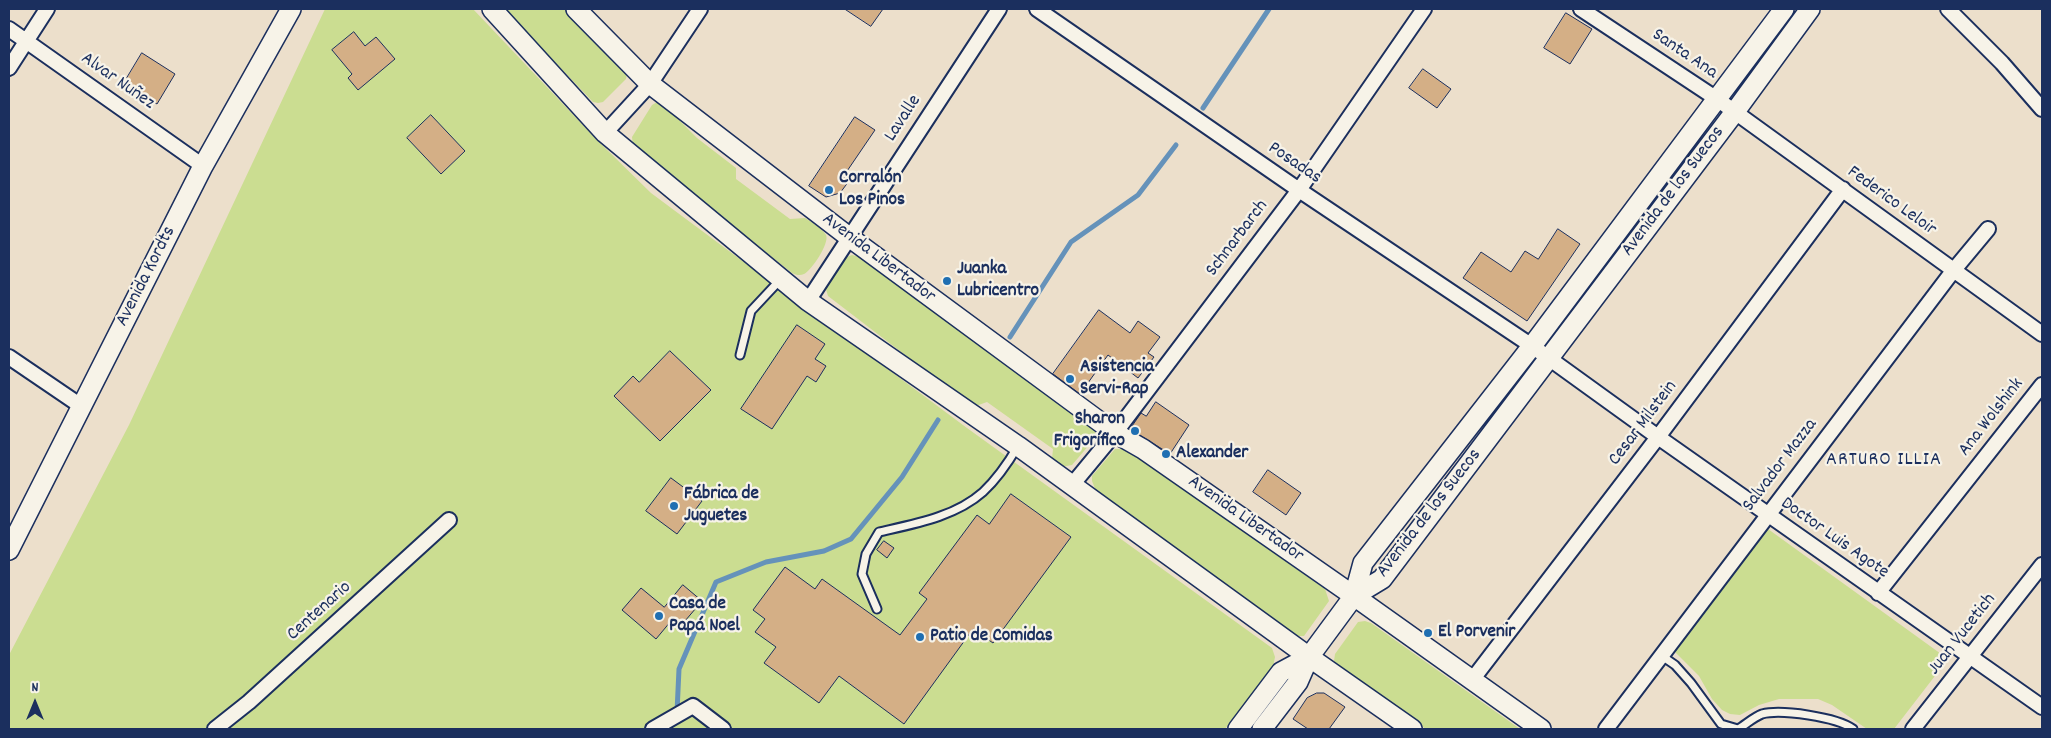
<!DOCTYPE html>
<meta charset="utf-8">
<style>
body{margin:0}
#map{position:relative;width:2051px;height:738px;overflow:hidden;background:#ecdfcb;font-family:Dekko,sans-serif}
canvas{display:block}
.frame{position:absolute;inset:0;border:10px solid #1b2f5e;pointer-events:none}
.north{position:absolute;left:10px;top:678px;width:50px;height:50px;-webkit-text-stroke:4px #f7f3e8;paint-order:stroke;rotate:0deg;font-size:14px;font-weight:700;line-height:20px;text-align:center;color:#1b2f5e}
.north::after{content:'';display:block;margin:auto;width:18px;height:22px;background:#1b2f5e;clip-path:polygon(50% 0,100% 100%,50% 72%,0 100%)}
</style>
<div id="map">
<canvas width="2051" height="738"></canvas>
<div class="frame"></div>
<div class="north">N</div>
</div>
<script>
const g = document.querySelector('canvas').getContext('2d');
g.lineJoin = 'round';
function paint(path, color) { g.fillStyle = color; g.fill(path, 'evenodd'); }
function strokePath(path, color, width, dash) { g.strokeStyle = color; g.lineWidth = width; g.lineCap = dash ? 'butt' : 'round'; g.setLineDash(dash || []); g.stroke(path); }
function label(font, color, halo, rows, align = 'center') {
  g.font = font + ' Dekko,sans-serif'; g.lineWidth = 4.5; g.setLineDash([]); g.textBaseline = 'middle'; g.strokeStyle = halo; g.fillStyle = color; for (const [text, x, y, turn = 0] of rows) {
    g.save(); g.translate(x, y); g.rotate((+turn || 0) * Math.PI / 180); g.textAlign = isNaN(turn) ? turn : align; if (halo) g.strokeText(text, 0, 0); g.fillText(text, 0, 0); g.restore();
  }
}
paint(new Path2D(`
 M325 9H473L598 141 651 193 967 428 1272 648 1275 657 1273 667 1225 729H9V655L129 425Z
 M504 9H568L627 74 626 79 603 102 598 103 593 102Z
 M657 102 664 105 697 138 736 168V179L790 219 805 218C811 222 822 228 826 235 830 243 811 271 804 274 800 276 796 275 792 273L633 146 632 137 652 105Z
 M852 255 860 257 1094 426 1096 437 1072 465 1061 467 1052 459 1053 449 987 402 973 407 828 296 825 286 844 258Z
 M1115 449H1125L1129 451 1325 589 1329 601 1304 636H1294L1096 491 1092 481V476Z
 M1768 529 1948 659 1894 729H1867L1832 705 1818 699H1779L1759 705 1740 715 1730 714 1722 710 1712 699 1699 676 1675 652Z
 M1365 621 1371 623 1520 729H1426L1336 666 1334 661 1335 654 1358 622Z`), '#cbdd91');
strokePath(new Path2D(`
 M1203 108 1269 9
 M1010 337 1071 242 1138 195 1176 145
 M677 712 679 669 716 582 766 562 824 551 851 539 902 477 938 420`), '#6592ba', 5);
const building = new Path2D(`
 M845 9H883L871 26Z
 M1566 13 1592 29 1570 64 1544 48Z
 M354 32 365 46 376 37 395 59 358 90 348 78 352 74 332 50Z
 M142 53 175 74 157 104 124 83Z
 M1423 69 1451 89 1437 108 1409 88Z
 M431 115 465 151 441 174 407 138Z
 M855 117 875 130 843 177 849 181 840 193 826 197 809 186Z
 M1558 229 1580 244 1527 321 1463 278 1481 252 1511 272 1525 251 1538 259Z
 M1099 310 1130 333 1138 321 1160 337 1148 353 1154 357 1138 378 1108 355 1080 394 1053 374Z
 M797 325 825 344 815 359 826 366 816 382 807 376 772 429 741 409Z
 M670 351 711 390 660 441 614 396 633 376 639 382Z
 M1156 402 1189 425 1170 454 1130 429 1141 413 1146 416Z
 M1268 470 1301 493 1286 515 1253 492Z
 M671 478 702 501 677 534 646 511Z
 M1011 494 1071 537 993 643 973 629 904 724 839 676 819 703 764 663 776 647 755 632 765 619 753 610 785 567 815 589 822 579 900 635 927 599 919 593 977 515 989 524Z
 M884 541 894 548 887 558 877 550Z
 M683 585 702 601 679 628 671 621 656 639 622 610 641 588 664 607Z
 M1317 693H1324L1345 707 1329 729H1308L1293 719 1307 698Z`);
paint(building, '#d4af86');
strokePath(building, '#1b2f5e', 1);
const service = new Path2D(`
 M740 355 751 311 780 280
 M877 609 862 574 866 554 879 532C914 524 955 517 983 492 997 479 1008 463 1018 446
 M1662 656 1675 665 1691 683 1721 724 1738 729C1745 725 1754 717 1762 714 1781 709 1837 717 1853 729`);
const minor = new Path2D(`
 M1037 9 1299 190 1532 346 1658 437 2042 707
 M1581 9 1717 99 2042 334
 M1948 9 2002 63 2042 109
 M9 29 203 166
 M9 68 47 9
 M605 133 650 84 700 9
 M808 301 999 9
 M9 357 81 406
 M1072 485 1115 433 1299 190 1424 9
 M1878 593 2042 385
 M1472 680 1658 437 1843 189
 M215 729 249 702 449 520
 M653 729 693 706 723 729
 M1606 729 1953 271 1988 229
 M1913 729 2042 565`);
const secondary = new Path2D(`
 M492 9 605 133 808 301 1018 446 1309 657 1412 729
 M576 9 650 84 849 237 1115 433 1143 449 1354 596 1541 729
 M9 550 203 166 291 9
 M1354 596 1382 579 1734 113 1810 9
 M1238 729 1281 672 1309 657
 M1262 729 1298 682 1309 657 1354 596 1363 563 1532 346 1784 9`);
strokePath(service, '#1b2f5e', 11);
strokePath(minor, '#1b2f5e', 18);
strokePath(secondary, '#1b2f5e', 22);
strokePath(service, '#f7f3e8', 7);
strokePath(minor, '#f7f3e8', 14);
strokePath(secondary, '#f7f3e8', 19);
for (const [x, y, r, color] of [
 [829,190,5,"#1f6fb2"],
 [947,281,5,"#1f6fb2"],
 [1070,379,5,"#1f6fb2"],
 [1135,431,5,"#1f6fb2"],
 [1166,454,5,"#1f6fb2"],
 [674,506,5,"#1f6fb2"],
 [659,616,5,"#1f6fb2"],
 [1428,633,5,"#1f6fb2"],
 [920,637,5,"#1f6fb2"]
]) { const dot = new Path2D(); dot.arc(x, y, r, 0, 2 * Math.PI); g.fillStyle = color; g.fill(dot); strokePath(dot, '#f7f3e8', 2); }
label('19px', '#1b2f5e', '#f7f3e8', [
 ["Santa Ana",1684,55,34],
 ["Alvar Nuñez",117,82,35],
 ["Lavalle",904,119,-57],
 ["Posadas",1294,164,34],
 ["Avenida de los Suecos",1674,192,-53],
 ["Federico Leloir",1891,202,36],
 ["Schnarbarch",1238,239,-53],
 ["Avenida Libertador",878,259,37],
 ["Avenida Kordts",147,277,-63],
 ["Ana Wolshink",1992,418,-52],
 ["Cesar Milstein",1644,424,-53],
 ["Salvador Mazza",1781,466,-53],
 ["Avenida de los Suecos",1430,514,-52],
 ["Avenida Libertador",1245,520,35],
 ["Doctor Luis Agote",1834,539,35],
 ["Centenario",320,612,-42],
 ["Juan Vucetich",1963,635,-52]
]);
label('bold 19px', '#1b2f5e', '#f7f3e8', [
 ["Corralón",839,179],
 ["Los Pinos",839,201],
 ["Juanka",957,270],
 ["Lubricentro",957,292],
 ["Asistencia",1080,368],
 ["Servi-Rap",1080,390],
 ["Sharon",1125,420,"right"],
 ["Frigorífico",1125,442,"right"],
 ["Alexander",1176,454],
 ["Fábrica de",684,495],
 ["Juguetes",684,517],
 ["Casa de",669,605],
 ["Papá Noel",669,627],
 ["El Porvenir",1438,633],
 ["Patio de Comidas",930,637]
], 'left');
g.letterSpacing = '1px';
label('20px', '#1b2f5e', '#f7f3e8', [
 ["ARTURO ILLIA",1884,461]
]);
g.letterSpacing = '0px';
</script>
